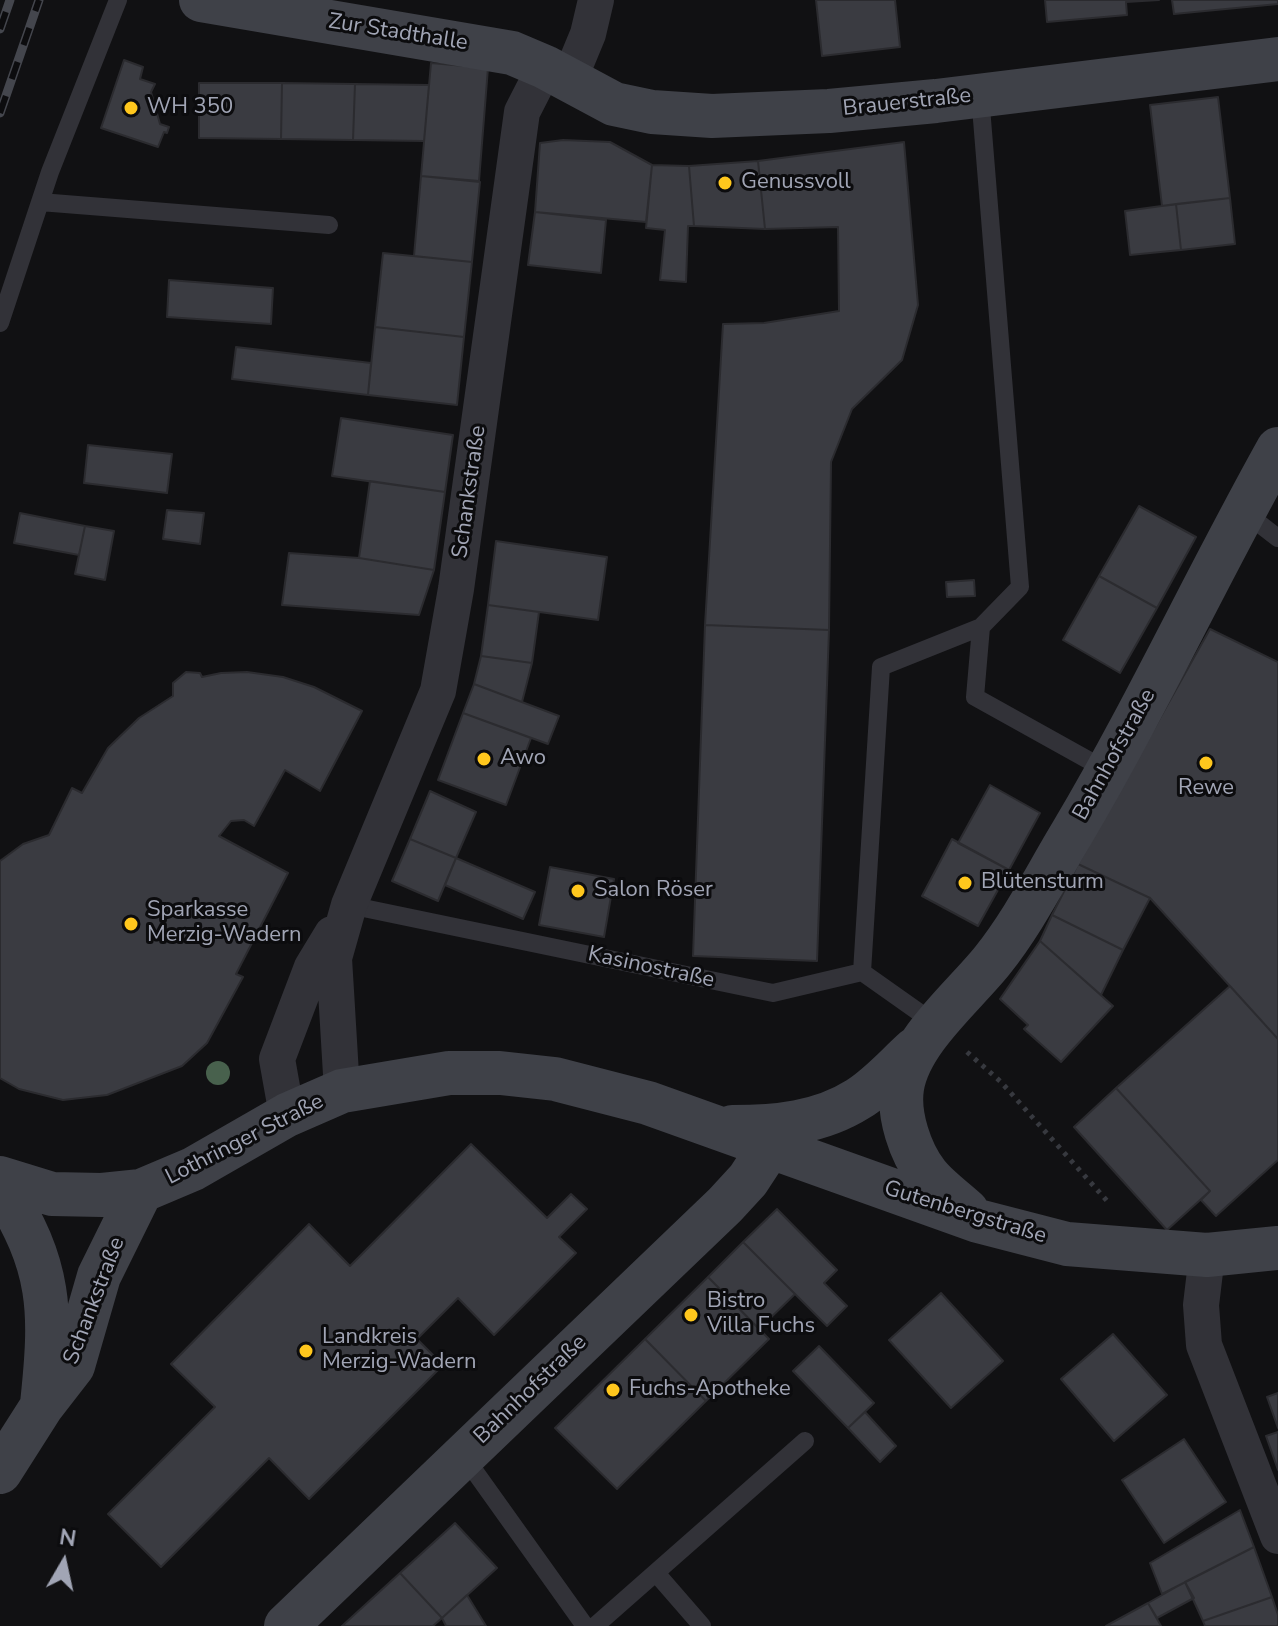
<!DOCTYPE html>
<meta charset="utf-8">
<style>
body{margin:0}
#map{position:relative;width:1278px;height:1626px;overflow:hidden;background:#111113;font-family:"Nunito Sans",sans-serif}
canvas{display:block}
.north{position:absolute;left:24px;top:1522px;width:80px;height:80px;-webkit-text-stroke:6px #0c0c0e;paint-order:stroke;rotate:9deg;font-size:22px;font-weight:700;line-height:32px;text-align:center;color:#a1a5b5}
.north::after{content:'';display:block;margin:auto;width:28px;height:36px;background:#a1a5b5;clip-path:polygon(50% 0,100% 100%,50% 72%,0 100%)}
</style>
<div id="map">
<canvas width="1278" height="1626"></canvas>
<div class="north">N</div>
</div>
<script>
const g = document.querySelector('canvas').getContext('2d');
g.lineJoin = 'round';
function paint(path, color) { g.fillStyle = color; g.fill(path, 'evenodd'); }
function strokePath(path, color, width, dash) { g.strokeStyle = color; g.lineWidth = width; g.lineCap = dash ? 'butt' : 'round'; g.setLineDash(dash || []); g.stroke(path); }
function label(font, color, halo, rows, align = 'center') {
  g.font = font + ' "Nunito Sans",sans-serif'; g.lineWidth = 6; g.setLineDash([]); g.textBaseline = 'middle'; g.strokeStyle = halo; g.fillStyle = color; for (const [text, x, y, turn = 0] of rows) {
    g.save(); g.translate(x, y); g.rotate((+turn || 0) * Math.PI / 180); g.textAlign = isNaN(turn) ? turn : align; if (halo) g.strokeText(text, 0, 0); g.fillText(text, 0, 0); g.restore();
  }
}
const building = new Path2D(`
 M816 0H895L900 47 822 56Z
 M1045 0H1159L1126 2 1127 15 1047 22Z
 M1172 0H1278V4L1174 14Z
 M124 60 143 67 140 79 155 84 151 92 160 124 169 127 167 133 164 132 158 147 101 128Z
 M431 63 488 68 479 181 421 176Z
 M199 83H282L281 139 199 138Z
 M282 83 355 84 353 140 281 139Z
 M355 84 429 85 424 141 353 140Z
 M1218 97 1230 198 1162 206 1150 105Z
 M563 140 610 142 652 165 646 222 535 212 540 143Z
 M904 142 918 305 902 360 852 409 831 462 829 630 705 625 723 324 764 323 839 311 838 227 765 229 758 161Z
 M758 161 765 229 694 226 689 166Z
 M652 165 689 166 694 226H688L686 282 660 280 665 230 646 228Z
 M421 176 480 182 472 262 414 256Z
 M1230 198 1235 244 1181 250 1176 204Z
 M1176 204 1181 250 1130 255 1125 211Z
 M535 212 606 220 601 273 528 265Z
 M383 253 472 262 464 337 375 327Z
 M169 280 273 288 271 324 167 317Z
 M375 327 464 337 457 405 368 395Z
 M236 347 371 363 368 395 232 379Z
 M341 418 453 435 445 492 332 476Z
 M88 445 172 454 167 493 84 483Z
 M370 481 445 492 434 570 359 558Z
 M1139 506 1196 537 1157 608 1099 576Z
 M167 510 204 513 200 544 163 539Z
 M20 513 85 526 79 555 14 543Z
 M85 526 114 531 105 580 75 574Z
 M496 541 607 557 598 620 488 605Z
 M289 553 359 558 434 570 419 615 282 605Z
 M1099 576 1157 608 1120 673 1063 640Z
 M974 580 975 596 947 597 946 582Z
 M488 605 539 612 532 663 481 656Z
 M705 625 829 630 817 961 693 956Z
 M1210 629 1278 662V1039L1150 898 1078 864Z
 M481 656 532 663 522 702 474 684Z
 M186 672 200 673 202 677 221 673 247 672 283 677 314 687 362 711 320 791 285 770 254 826 244 820 231 821 219 836 288 873 236 974 243 977 207 1043 182 1066 107 1095 63 1100 19 1089 0 1078V861L23 844 49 835 72 788 82 793 108 748 139 718 173 696V683Z
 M474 684 559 716 548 744 463 713Z
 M463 713 531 738 506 805 438 780Z
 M990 785 1040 813 1009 870 958 843Z
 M430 791 476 812 456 858 410 839Z
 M410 839 456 858 438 901 392 881Z
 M952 839 1009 870 978 926 922 896Z
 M456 858 535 892 523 919 445 885Z
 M1078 864 1150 898 1123 950 1052 915Z
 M550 867 614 879 604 937 539 925Z
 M1052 915 1123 950 1101 995 1040 941Z
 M1040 941 1113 1006 1061 1062 1024 1029 1028 1025 1000 999Z
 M1230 986 1278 1039V1160L1216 1216 1201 1200 1210 1191 1116 1088Z
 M1116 1088 1210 1191 1167 1230 1074 1127Z
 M471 1144 547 1218 571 1194 587 1209 559 1237 576 1253 494 1335 458 1298 417 1339 443 1365 309 1499 269 1458 161 1567 108 1514 215 1407 171 1364 309 1224 350 1266Z
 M777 1209 837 1270 824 1283 847 1306 827 1326 743 1242Z
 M743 1242 795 1294 759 1329 708 1277Z
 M708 1277 769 1339 706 1401 645 1339Z
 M941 1293 1003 1361 951 1408 889 1340Z
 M1113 1334 1167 1395 1114 1441 1061 1379Z
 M645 1339 706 1401 617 1489 555 1428Z
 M819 1346 874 1403 848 1428 793 1371Z
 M1278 1393V1428L1267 1397Z
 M865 1412 896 1446 880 1462 848 1428Z
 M1278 1432V1470L1266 1436Z
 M1184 1439 1226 1502 1164 1543 1122 1480Z
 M1240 1510 1254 1547 1162 1594 1150 1563Z
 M455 1523 497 1568 442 1618 400 1573Z
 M1254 1547 1272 1597 1203 1621 1185 1582Z
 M400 1573 442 1618 433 1626H342Z
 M1185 1582 1194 1598 1157 1618 1148 1603Z
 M467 1595 486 1626H446L442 1618Z
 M1272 1597 1278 1615V1626H1205L1203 1621Z
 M1148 1603 1161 1626H1106Z`);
paint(building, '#3a3b41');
strokePath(building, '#2b2b2f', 2);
strokePath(new Path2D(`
 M967 1052 1001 1082 1108 1202`), '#37393f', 5, [4, 6]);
strokePath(new Path2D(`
 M980 95 1020 587 981 627 975 697 1108 771
 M40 202 329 225
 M0 323 50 172 118 0
 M1243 511 1278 538
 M349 905 773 993 862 972 937 1025
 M862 972 881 667 981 627
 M463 1455 585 1626
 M656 1573 702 1626
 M595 1626 805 1441`), '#323238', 18);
strokePath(new Path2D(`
 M569 80 588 34 596 0
 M342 1091 334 958 349 905 438 691 456 589 522 112 545 67
 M287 1115 277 1059 312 967 332 934
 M1207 1255 1201 1305 1204 1345 1278 1536`), '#323238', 36);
strokePath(new Path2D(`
 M201 0 512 53 545 67 614 104 652 112 712 116 829 111 936 101 1278 59
 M732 1127C776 1127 820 1123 858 1099 879 1086 897 1065 915 1049
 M0 1178 52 1194 102 1195 141 1191 193 1169 287 1115 342 1091 449 1073H500L555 1079 648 1103 978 1221 1067 1244 1207 1255 1278 1248
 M0 1185C52 1267 52 1310 42 1404
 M967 1211C954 1199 937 1187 927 1174 910 1152 898 1115 902 1088 909 1041 963 997 992 961 1024 921 1046 876 1072 833 1146 708 1207 576 1278 449
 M0 1472 42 1406 73 1366 99 1276 141 1191
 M286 1626 725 1205 748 1180 769 1148`), '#3f4148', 44);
const rail = new Path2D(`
 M0 29 10 0
 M0 113 39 0`);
strokePath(rail, '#44464d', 9);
strokePath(rail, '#0c0c0e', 6, [18]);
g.fillStyle = '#48614d';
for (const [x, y] of [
 [218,1073]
]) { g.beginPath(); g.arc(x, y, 12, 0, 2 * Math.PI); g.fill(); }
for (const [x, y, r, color] of [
 [131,108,8,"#ffc71d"],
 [725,183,8,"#ffc71d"],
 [484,759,8,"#ffc71d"],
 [1206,763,8,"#ffc71d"],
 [965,883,8,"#ffc71d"],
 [578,891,8,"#ffc71d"],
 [131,924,8,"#ffc71d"],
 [691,1315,8,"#ffc71d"],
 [306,1351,8,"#ffc71d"],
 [613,1390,8,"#ffc71d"]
]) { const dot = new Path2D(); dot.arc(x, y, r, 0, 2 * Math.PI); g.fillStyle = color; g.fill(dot); strokePath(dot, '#0c0c0e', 3); }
label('22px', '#a1a5b5', '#0c0c0e', [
 ["Zur Stadthalle",398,33,9],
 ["Brauerstraße",907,103,-6],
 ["Schankstraße",470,492,-82],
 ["Bahnhofstraße",1115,755,-61],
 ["Kasinostraße",651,968,12],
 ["Lothringer Straße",245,1140,-27],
 ["Gutenbergstraße",965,1213,17],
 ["Schankstraße",95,1301,-69],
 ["Bahnhofstraße",531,1390,-44]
]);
label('22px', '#a1a5b5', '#0c0c0e', [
 ["WH 350",147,108],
 ["Genussvoll",741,183],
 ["Awo",500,759],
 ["Rewe",1206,789,"center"],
 ["Blütensturm",981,883],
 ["Salon Röser",594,891],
 ["Sparkasse",147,911],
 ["Merzig-Wadern",147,936],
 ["Bistro",707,1302],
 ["Villa Fuchs",707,1327],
 ["Landkreis",322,1338],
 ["Merzig-Wadern",322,1363],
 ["Fuchs-Apotheke",629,1390]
], 'left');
</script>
